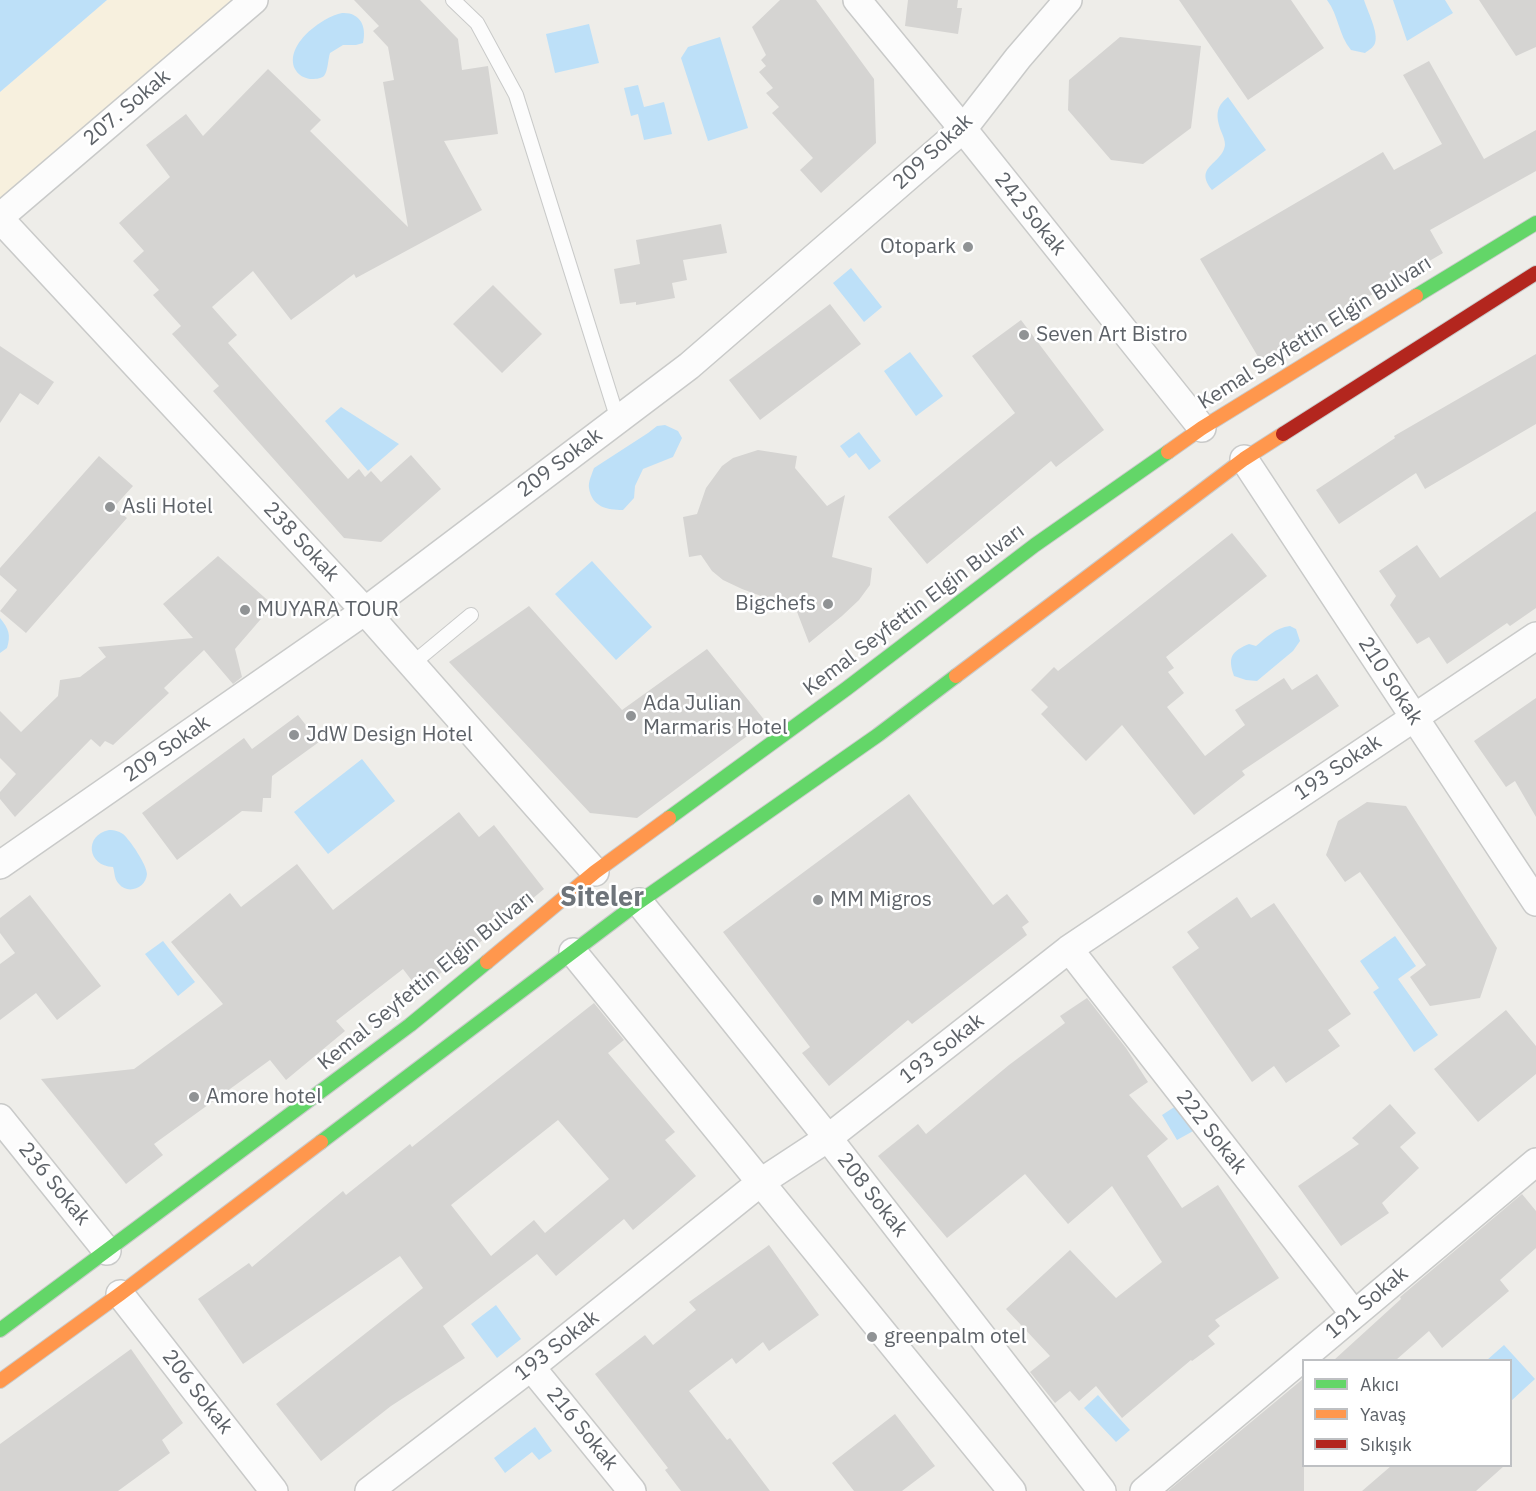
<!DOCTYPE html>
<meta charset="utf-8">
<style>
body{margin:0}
#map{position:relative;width:1536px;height:1491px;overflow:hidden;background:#eeede9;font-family:"IBM Plex Sans",sans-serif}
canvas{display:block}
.legend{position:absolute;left:1302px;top:1359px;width:210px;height:108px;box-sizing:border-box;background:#fff;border:2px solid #bec0c3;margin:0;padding:8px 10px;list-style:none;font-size:18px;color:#5d6268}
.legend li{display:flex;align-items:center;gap:12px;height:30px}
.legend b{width:30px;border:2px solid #bec0c3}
</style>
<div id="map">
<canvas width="1536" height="1491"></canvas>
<ul class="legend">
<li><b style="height:8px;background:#63d668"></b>Akıcı</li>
<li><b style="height:8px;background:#ff974d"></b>Yavaş</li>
<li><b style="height:8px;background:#b3261e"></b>Sıkışık</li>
</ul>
</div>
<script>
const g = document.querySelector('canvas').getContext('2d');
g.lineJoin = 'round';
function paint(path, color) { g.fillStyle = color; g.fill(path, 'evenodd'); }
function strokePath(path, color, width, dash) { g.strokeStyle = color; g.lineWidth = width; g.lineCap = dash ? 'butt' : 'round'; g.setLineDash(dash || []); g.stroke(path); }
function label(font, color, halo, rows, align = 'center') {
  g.font = font + ' "IBM Plex Sans",sans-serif'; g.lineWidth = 5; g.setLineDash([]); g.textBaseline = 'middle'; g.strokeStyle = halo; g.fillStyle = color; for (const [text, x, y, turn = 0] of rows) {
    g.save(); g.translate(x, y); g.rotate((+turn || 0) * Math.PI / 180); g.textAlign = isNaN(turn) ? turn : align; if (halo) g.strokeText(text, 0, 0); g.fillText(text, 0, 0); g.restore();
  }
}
paint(new Path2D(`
 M107 0H254L0 217V92Z`), '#f7f0de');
paint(new Path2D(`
 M0 0H107L0 92Z
 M1327 0H1364C1367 10 1379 33 1375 43 1374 47 1369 50 1365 53L1351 50C1338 34 1339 16 1327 0Z
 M1393 0H1445L1453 13 1407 41Z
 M342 13C360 12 367 26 363 43L356 45H343L330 53C328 59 328 71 324 76 320 79 315 79 310 79 304 78 298 75 295 69 284 45 322 17 342 13Z
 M589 24 599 63 555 73 546 34Z
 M720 37 748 128 708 141 681 58 688 47Z
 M638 85 644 107 664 102 672 134 644 140 638 114 631 116 624 88Z
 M1228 97 1266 150 1212 190C1193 166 1222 165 1225 145 1225 140 1223 136 1221 131 1216 117 1215 107 1228 97Z
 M851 268 882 307 864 322 833 283Z
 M910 352 943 396 916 416 884 371Z
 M341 407 399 444 368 471 325 421Z
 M665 425 678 431 682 438 673 457 643 469 635 486 634 498 623 510C607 510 592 507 589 488 588 482 592 474 594 468L648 433 657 426Z
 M859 432 881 461 869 470 856 453 849 458 840 446Z
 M592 561 652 627 616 660 555 594Z
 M0 618C9 629 11 635 7 648L0 653Z
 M1290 626 1296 629 1300 641 1293 651 1257 681 1246 680 1234 676C1227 657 1232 651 1249 644L1256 646C1267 637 1275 628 1290 626Z
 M362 759 395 801 328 854 294 812Z
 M109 830C115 830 118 831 123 834 130 840 147 865 147 874 146 888 128 895 119 884 114 879 115 873 113 867 87 866 84 835 109 830Z
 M1395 936 1416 966 1398 979 1438 1035 1414 1052 1373 992 1379 988 1360 961Z
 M163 941 195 982 178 996 145 954Z
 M1179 1104 1195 1130 1177 1140 1162 1115Z
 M496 1305 521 1339 497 1358 471 1324Z
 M1504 1345 1535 1379 1511 1401 1510 1360H1487Z
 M1098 1395 1130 1430 1116 1442 1084 1408Z
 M535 1427 552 1451 539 1460 532 1452 505 1473 494 1458Z`), '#bde0f8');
paint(new Path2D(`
 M354 0H420L458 39 462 70 488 66 498 134 444 141 482 210 356 278 354 274 291 320 253 271 212 307 237 335 228 343 348 479 359 469 365 477 371 471 381 482 411 455 441 489 381 542 344 538 213 391 219 386 172 334 181 326 153 295 159 290 133 261 144 251 119 223 170 177 146 145 186 114 203 136 268 69 321 120 310 131 408 227 383 82 394 80 388 47 373 31 379 26Z
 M780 0H816L874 79 876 143 821 193 800 170 813 158 772 113 779 107 766 93 773 88 759 72 766 66 761 60 766 55 752 27Z
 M908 0H958L957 8H962L958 34 905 26Z
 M1179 0H1291L1324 48 1248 100Z
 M1479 0H1536V47L1516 56Z
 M1120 37 1201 46 1191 128 1143 164 1111 160 1068 110 1069 80Z
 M1429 61 1484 159 1536 130V171L1430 230 1443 253 1260 360 1200 259 1383 152 1394 170 1442 144 1403 75Z
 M721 224 727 253 683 260 687 280 672 283 675 298 636 305V302L620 304 614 269 640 264 636 240Z
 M493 285 542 334 502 373 453 324Z
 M830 304 861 344 760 420 729 380Z
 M1021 320 1104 430 1056 467 1051 461 927 564 888 517 1015 413 972 356Z
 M0 346 54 382 38 405 20 393 0 423Z
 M1536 354V424L1425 489 1416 473 1339 524 1316 490 1395 438 1394 436Z
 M758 450 797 456 795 468 827 506 845 495 832 557 872 568 870 585 859 600 842 616 809 643 794 604 780 609 777 602 742 589 723 580 712 571 701 555 689 557 683 517 697 514 706 488 722 466 733 458Z
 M99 456 133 486 114 507 127 518 26 633 0 611 17 590 0 575V568Z
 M1536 511V608L1510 626 1507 623 1447 664 1429 637 1417 644 1390 605 1396 596 1379 571 1417 545 1440 578Z
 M1232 533 1267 576 1166 657 1174 668 1168 672 1184 693 1167 707 1205 756 1245 725 1235 710 1284 678 1292 690 1317 674 1339 706 1242 771 1245 775 1194 815 1122 725 1086 761 1041 714 1048 707 1031 690 1054 667 1058 671Z
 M218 556 273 605 235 649 242 677 233 684 204 650 164 688 169 693 113 745 105 741 100 747 91 739 15 817 0 799V792L16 774 0 758V711L21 732 58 696 60 680 80 677 106 657 98 647 193 638 163 604Z
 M529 606 622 710 707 649 766 722 637 818 590 813 449 662Z
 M1536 698V817L1515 781 1506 787 1474 741Z
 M298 715 319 742 272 776 271 798H263L262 812 242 811 177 860 142 813 244 738 252 749Z
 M909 794 993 905 1007 894 1029 922 1022 927 1027 935 912 1024 908 1020 829 1086 802 1053 810 1047 723 932Z
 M1367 802 1406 806 1497 948 1480 998 1430 1006 1410 977 1426 965 1360 872 1345 882 1326 855 1338 821Z
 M459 812 479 837 494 825 544 889 478 944 419 990 403 969 336 1021 345 1031 286 1080 270 1060 154 1144 163 1155 126 1184 41 1079 134 1069 223 1004 171 942 230 893 241 907 297 864 333 910Z
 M30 895 101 986 57 1020 36 993 0 1020V964L15 953 0 933V918Z
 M1237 897 1251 918 1274 903 1351 1014 1328 1030 1340 1046 1286 1083 1274 1066 1252 1082 1172 967 1199 948 1187 932Z
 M1087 998 1126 1048 1148 1082 1129 1095 1168 1139 1147 1156 1182 1208 1218 1185 1279 1278 1215 1320 1220 1326 1208 1336 1215 1344 1192 1361 1191 1360 1122 1418 1096 1386 1079 1401 1070 1391 1055 1403 1030 1372 1050 1356 1006 1309 1070 1250 1116 1298 1162 1262 1112 1186 1068 1224 1025 1174 947 1238 878 1156 918 1124 926 1134 1009 1065 1065 1023 1060 1016Z
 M594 1003 624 1040 608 1053 675 1132 665 1140 696 1176 633 1230 624 1219 556 1276 537 1254 443 1326 465 1358 391 1406 321 1461 276 1404 423 1288 400 1256 243 1364 198 1299 249 1263 252 1267 343 1191 346 1195 410 1144 412 1147ZM558 1120 609 1179 545 1233 534 1220 491 1256 451 1205Z
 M1506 1010 1536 1046V1074L1478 1122 1434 1069Z
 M1390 1104 1416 1133 1400 1147 1419 1168 1382 1203 1389 1213 1341 1246 1298 1186 1359 1144 1352 1138Z
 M1522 1194 1536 1211V1248L1500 1280 1509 1291 1442 1348 1429 1331 1396 1360H1334L1401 1299 1400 1297Z
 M769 1245 819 1315 769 1351 763 1342 736 1364 732 1358 689 1391 727 1440 730 1438 770 1491H681L665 1470 668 1468 595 1374 645 1335 653 1345 696 1310 689 1302Z
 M131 1349 183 1423 162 1440 170 1453 118 1491H0V1444Z
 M1304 1378V1491H1168Z
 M895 1414 935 1466 902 1491H854L832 1463Z
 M1391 1466H1504L1476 1491H1362Z`), '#d5d4d2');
const lane = new Path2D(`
 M453 0 477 23 516 95 618 420
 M412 664 471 615`);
const street = new Path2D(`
 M857 0 963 129 1202 428
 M0 217 254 0
 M0 219 365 611 595 872
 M1244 459 1536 902
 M0 865 365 611 689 366 963 129 1018 58 1068 0
 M639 902 828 1138 1102 1491
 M1069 949 1354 1314
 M573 952 1012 1491
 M0 1118 107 1251
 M120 1294 274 1491
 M531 1367 632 1491
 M369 1491 531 1367 761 1182 828 1138 1069 949 1536 636
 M1144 1491 1536 1162`);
const fast = new Path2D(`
 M1416 296 1536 223
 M669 818 846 689 1035 545 1168 452
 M321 1142 639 902 878 735 956 676
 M0 1330 410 1025 487 962`);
const slow = new Path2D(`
 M1168 452 1202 428 1416 296
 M956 676 1244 459 1283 434
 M487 962 595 872 669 818
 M0 1381 120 1294 321 1142`);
const jam = new Path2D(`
 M1283 434 1536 273`);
strokePath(lane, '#c9cac9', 16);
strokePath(street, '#c9cac9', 30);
strokePath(fast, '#c9caca', 16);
strokePath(slow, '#c9caca', 16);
strokePath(jam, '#c9caca', 16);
strokePath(lane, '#fcfcfc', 14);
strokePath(street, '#fcfcfc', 27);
strokePath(fast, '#63d668', 14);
strokePath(slow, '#ff974d', 14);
strokePath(jam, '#b3261e', 14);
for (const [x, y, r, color] of [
 [968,247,6,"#909395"],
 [1024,335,6,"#909395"],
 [110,507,6,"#909395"],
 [828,604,6,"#909395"],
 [245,610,6,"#909395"],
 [631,716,6,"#909395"],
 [294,735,6,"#909395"],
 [818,900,6,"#909395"],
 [194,1097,6,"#909395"],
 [872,1337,6,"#909395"]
]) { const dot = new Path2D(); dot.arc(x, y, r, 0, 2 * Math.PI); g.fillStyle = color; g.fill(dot); strokePath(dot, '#fff', 2); }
label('21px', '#5d6268', '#fff', [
 ["207. Sokak",127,108,-40],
 ["209 Sokak",933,152,-43],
 ["242 Sokak",1030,214,51],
 ["Kemal Seyfettin Elgin Bulvarı",1315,333,-32],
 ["209 Sokak",560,463,-37],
 ["238 Sokak",301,542,47],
 ["Kemal Seyfettin Elgin Bulvarı",914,610,-37],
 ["210 Sokak",1390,681,57],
 ["209 Sokak",167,749,-35],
 ["193 Sokak",1338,768,-34],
 ["Kemal Seyfettin Elgin Bulvarı",426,981,-39],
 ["193 Sokak",942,1049,-38],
 ["222 Sokak",1211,1132,52],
 ["236 Sokak",54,1184,51],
 ["208 Sokak",872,1195,52],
 ["191 Sokak",1367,1303,-40],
 ["193 Sokak",557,1346,-38],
 ["206 Sokak",197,1392,52],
 ["216 Sokak",582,1429,51]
]);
label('21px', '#5d6268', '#fff', [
 ["Otopark",956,247,"right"],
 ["Seven Art Bistro",1036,335],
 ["Asli Hotel",122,507],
 ["Bigchefs",816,604,"right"],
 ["MUYARA TOUR",257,610],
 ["Ada Julian",643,704],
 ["Marmaris Hotel",643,728],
 ["JdW Design Hotel",306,735],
 ["MM Migros",830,900],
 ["Amore hotel",206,1097],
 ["greenpalm otel",884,1337]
], 'left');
label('bold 27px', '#6e747a', '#fff', [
 ["Siteler",602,898]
]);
</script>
